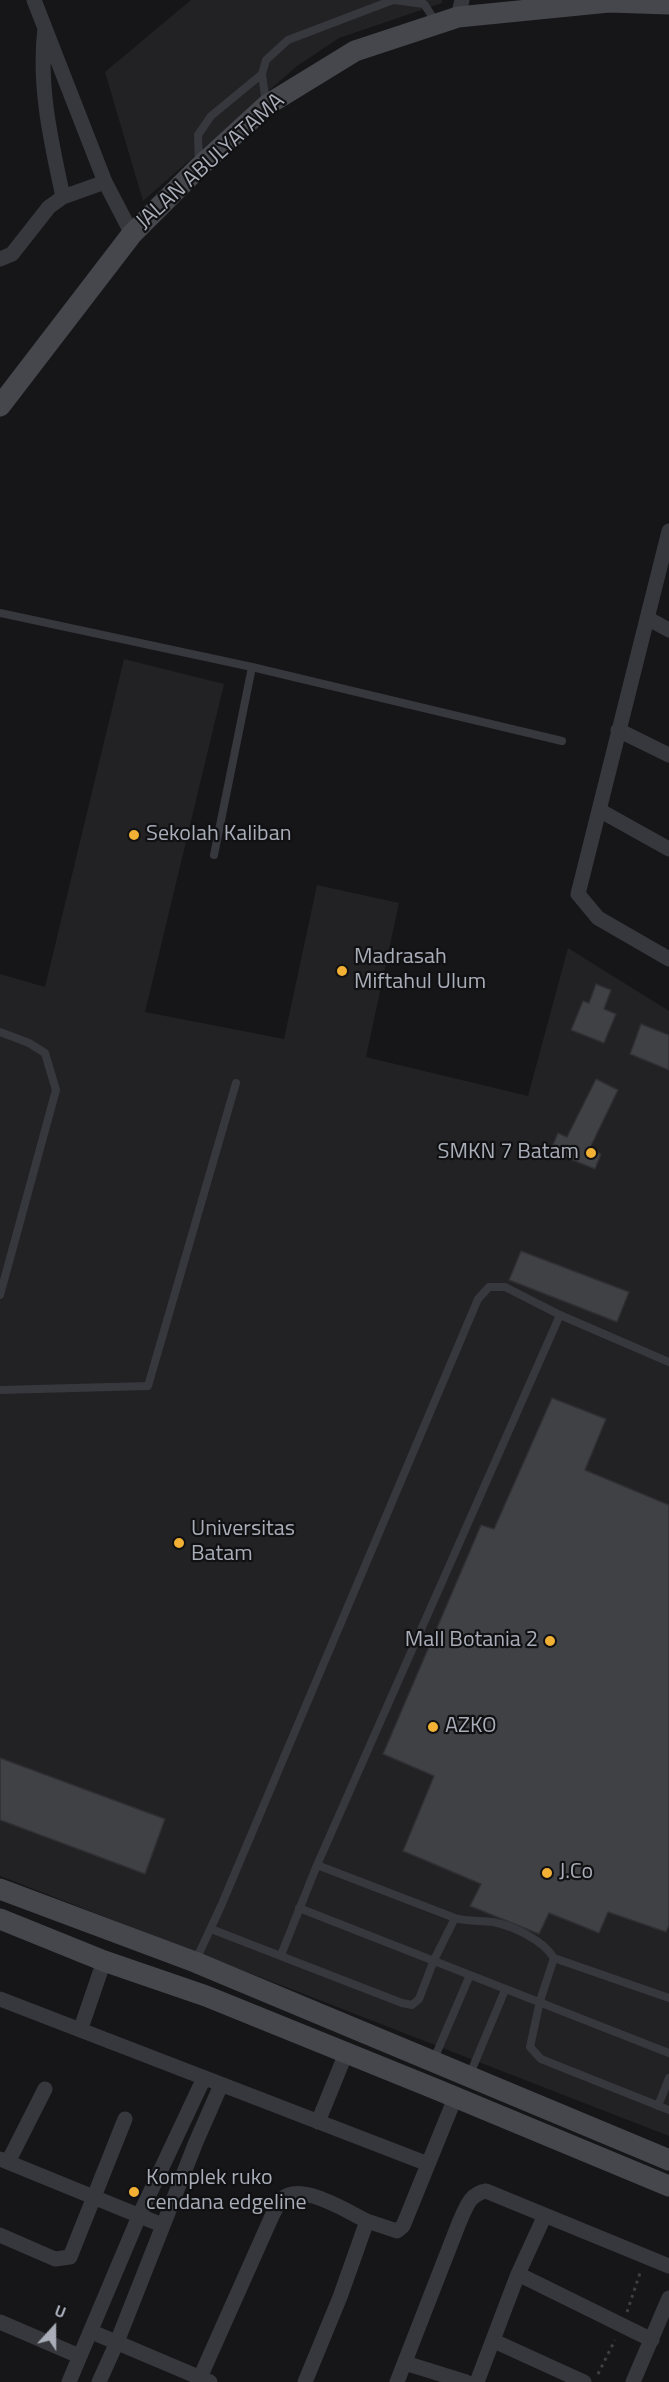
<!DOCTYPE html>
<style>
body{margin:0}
#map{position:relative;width:669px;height:2382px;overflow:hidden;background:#161618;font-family:"Titillium Web",sans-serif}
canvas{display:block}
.north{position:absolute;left:24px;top:2298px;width:60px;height:60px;-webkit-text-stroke:4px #111113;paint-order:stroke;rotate:21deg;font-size:16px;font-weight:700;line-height:24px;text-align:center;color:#a8adb8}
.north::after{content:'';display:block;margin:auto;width:21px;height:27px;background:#a8adb8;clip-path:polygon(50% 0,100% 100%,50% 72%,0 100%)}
</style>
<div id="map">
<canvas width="669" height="2382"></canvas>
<div class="north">U</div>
</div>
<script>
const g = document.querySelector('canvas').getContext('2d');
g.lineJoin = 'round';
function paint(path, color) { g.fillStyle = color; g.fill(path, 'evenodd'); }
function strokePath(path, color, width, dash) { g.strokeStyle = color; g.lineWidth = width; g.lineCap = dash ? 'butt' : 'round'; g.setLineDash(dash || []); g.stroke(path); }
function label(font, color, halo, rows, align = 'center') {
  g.font = font + ' "Titillium Web",sans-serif'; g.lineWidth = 4.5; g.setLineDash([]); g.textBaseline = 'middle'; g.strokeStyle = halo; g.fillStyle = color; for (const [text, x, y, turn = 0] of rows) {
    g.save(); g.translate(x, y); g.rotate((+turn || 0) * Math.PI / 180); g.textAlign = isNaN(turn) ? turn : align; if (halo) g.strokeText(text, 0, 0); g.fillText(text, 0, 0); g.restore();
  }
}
paint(new Path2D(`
 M191 0H442V3L339 38 297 66 143 201 105 72Z
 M124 659 224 684 145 1012 284 1039 317 885 399 903 366 1057 528 1096 568 948 669 1011V2136L0 1876V974L45 987Z`), '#222225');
const building = new Path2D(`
 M596 984 611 990 604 1009 616 1014 604 1043 571 1030 583 1001 589 1003Z
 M641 1024 669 1035V1070L630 1054Z
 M596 1079 618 1090 589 1150 601 1154 595 1169 550 1151 558 1133 567 1137Z
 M521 1251 629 1292 617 1322 509 1280Z
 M552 1398 606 1419 585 1470 669 1505V1925L666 1932 608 1912 599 1933 549 1913 539 1934 470 1906 481 1884 403 1851 434 1776 383 1754 481 1525 494 1529Z
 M0 1758 165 1819 145 1874 0 1820Z`);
paint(building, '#404145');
strokePath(building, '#303034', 1.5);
strokePath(new Path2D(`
 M627 2312 641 2270
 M598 2374 615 2340`), '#3d3f44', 3, [3, 4.5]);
strokePath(new Path2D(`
 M394 0 424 4 436 22
 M266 104 262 74 266 60 288 40 393 0
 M199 162 198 135 211 116 262 74
 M0 613 252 667 562 741
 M214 855 252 667
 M0 1032 29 1043 45 1053 56 1090 0 1295
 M0 1390 148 1386 236 1083
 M317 1865 455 1918C468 1922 480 1920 493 1922 513 1926 543 1940 554 1958L669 1998
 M299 1908 669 2053
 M211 1929 402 2003 412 2005 419 1999 434 1960 455 1918
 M281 1955 317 1865 560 1315 669 1362
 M554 1958 540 2001 530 2047 541 2059 669 2110
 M195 1962 221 1906 478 1299 489 1287H505L560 1315
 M434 2059 470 1975
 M470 2074 505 1990
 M658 2106 669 2078`), '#37383d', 8);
strokePath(new Path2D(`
 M34 0 105 182 132 234
 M458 17 462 0
 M45 28C38 86 51 141 63 197
 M0 259 12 254 49 207 63 197 105 182
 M669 531 578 894 598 918 669 959
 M647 618 669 630
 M618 730 669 755
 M599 810 669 849
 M0 1999 428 2164
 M81 2028 104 1961
 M318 2122 346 2053
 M0 2159 162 2225
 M8 2162 45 2089
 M0 2235 55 2259 70 2257 125 2119
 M518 2274 652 2340
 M0 2322 79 2356
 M92 2332 210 2382
 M494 2341 584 2382
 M405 2363 466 2382
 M69 2382 140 2214 204 2078
 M99 2382 117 2342 196 2142 221 2085
 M198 2382 272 2216C275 2211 278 2203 282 2199 300 2181 348 2212 367 2221
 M305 2382 340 2297 367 2221 397 2231 403 2226 455 2098
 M397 2382 459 2223C466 2208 469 2194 486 2191L669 2266
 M477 2382 518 2274 545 2215
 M633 2382 669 2298`), '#37383d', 15);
strokePath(new Path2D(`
 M0 406 132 234 199 167 267 105 355 51 458 17 609 2 669 4
 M0 1889 195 1962 669 2160
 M0 1919 104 1961 206 1996 438 2090 669 2186`), '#45474d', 21);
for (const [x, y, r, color] of [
 [134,835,6,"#f2b134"],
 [342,971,6,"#f2b134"],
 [591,1153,6,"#f2b134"],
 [179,1543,6,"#f2b134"],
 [550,1641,6,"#f2b134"],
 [433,1727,6,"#f2b134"],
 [547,1873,6,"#f2b134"],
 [134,2192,6,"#f2b134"]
]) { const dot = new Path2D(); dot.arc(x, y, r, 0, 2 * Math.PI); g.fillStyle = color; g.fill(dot); strokePath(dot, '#111113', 2); }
label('22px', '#a8adb8', '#111113', [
 ["JALAN ABULYATAMA",211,162,-42]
]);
label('22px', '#a8adb8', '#111113', [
 ["Sekolah Kaliban",146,835],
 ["Madrasah",354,958],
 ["Miftahul Ulum",354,983],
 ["SMKN 7 Batam",579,1153,"right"],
 ["Universitas",191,1530],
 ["Batam",191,1555],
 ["Mall Botania 2",538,1641,"right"],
 ["AZKO",445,1727],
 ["J.Co",559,1873],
 ["Komplek ruko",146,2179],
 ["cendana edgeline",146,2204]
], 'left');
</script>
